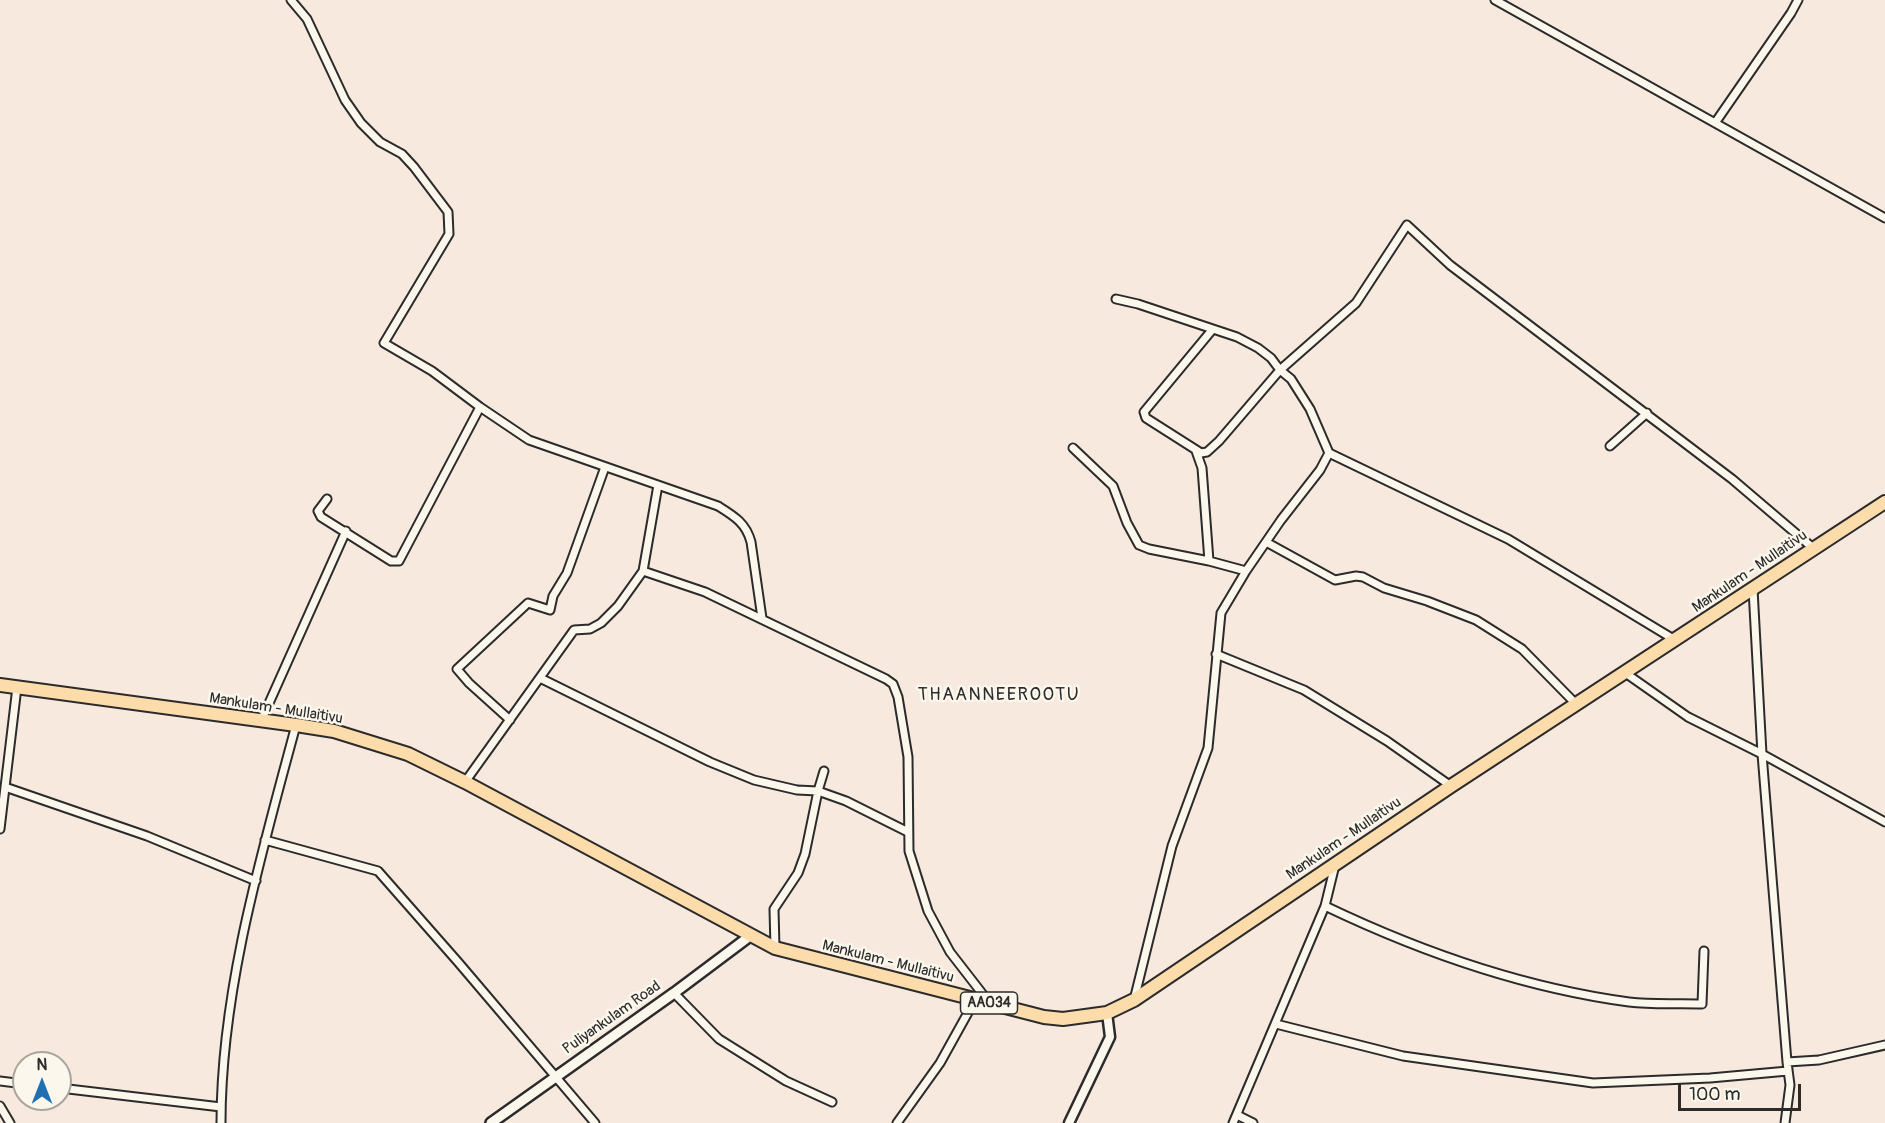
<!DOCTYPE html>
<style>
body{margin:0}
#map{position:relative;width:1885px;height:1123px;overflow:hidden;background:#f7e9dd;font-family:Pangolin,sans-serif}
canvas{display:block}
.north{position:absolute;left:12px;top:1051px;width:60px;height:60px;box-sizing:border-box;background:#fbf7ec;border:2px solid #a8a59f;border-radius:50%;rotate:0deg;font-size:16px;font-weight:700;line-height:24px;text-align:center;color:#2b2b2b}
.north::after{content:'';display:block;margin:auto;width:21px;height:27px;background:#1f6fb2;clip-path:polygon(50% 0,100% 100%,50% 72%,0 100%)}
.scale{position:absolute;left:1678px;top:1084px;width:123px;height:27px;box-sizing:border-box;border:3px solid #2b2b2b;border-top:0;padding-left:8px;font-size:18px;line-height:21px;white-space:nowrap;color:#2b2b2b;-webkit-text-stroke:4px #fbf7ec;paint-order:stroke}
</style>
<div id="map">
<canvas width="1885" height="1123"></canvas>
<div class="north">N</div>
<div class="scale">100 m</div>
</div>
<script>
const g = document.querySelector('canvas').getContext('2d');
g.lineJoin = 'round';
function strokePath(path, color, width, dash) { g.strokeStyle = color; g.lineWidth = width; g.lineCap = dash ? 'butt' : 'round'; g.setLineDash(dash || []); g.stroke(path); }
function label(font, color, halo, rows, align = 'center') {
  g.font = font + ' Pangolin,sans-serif'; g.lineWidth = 5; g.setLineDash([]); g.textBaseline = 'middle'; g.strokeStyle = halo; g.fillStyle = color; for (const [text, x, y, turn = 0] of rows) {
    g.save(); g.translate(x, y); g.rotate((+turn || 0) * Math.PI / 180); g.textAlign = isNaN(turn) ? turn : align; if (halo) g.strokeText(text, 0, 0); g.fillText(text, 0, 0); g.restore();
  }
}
const minor = new Path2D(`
 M291 0 307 19 345 100 361 123 380 142 402 154 414 167 448 212 449 234 384 343 432 371 480 407 529 440 718 506C734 516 746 523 751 542L762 618
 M1495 0 1885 218
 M1715 123 1791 13 1798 0
 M1116 299 1138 304 1237 337 1258 348 1271 358 1280 370 1291 379 1310 409 1329 453 1320 470 1281 520 1246 571 1221 613 1208 748 1172 846 1134 1000
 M1212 330 1144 412 1146 418 1201 453 1207 452 1219 441 1280 370 1356 303 1407 225 1450 265 1732 479 1813 548
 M1610 446 1647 413
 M1073 448 1113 486 1127 523 1139 545 1149 549 1209 561 1246 571
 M1196 451 1202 468 1209 561
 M1329 453 1508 539 1675 640
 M327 499 318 511 321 517 391 561H399L480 407
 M1266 542 1335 580 1356 576 1363 577 1384 588 1427 601 1476 620 1522 649 1576 704
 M643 571 705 592 886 679 893 684 898 697 908 757 909 851 928 911 950 952 988 1001
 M1753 589 1762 754 1787 1062
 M1216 654 1304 690 1387 741 1451 786
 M1624 672 1688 717 1762 754 1885 822
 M540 678 710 762 754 780 797 790 818 791 846 801 908 832
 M510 720 469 683 457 669 528 603 550 610 553 596 567 573 605 467
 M261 721 346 531
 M465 782 574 630 590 629 601 623 618 606 643 571 658 485
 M5 787 147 836 256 881
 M0 829 17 687
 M265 840 378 871 458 962 595 1123
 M1325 906C1419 951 1525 988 1629 1002 1653 1005 1678 1003 1702 1004L1704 951
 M775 948 774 909 798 873 805 854 818 791 824 771
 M674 993 719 1039 786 1081 832 1102
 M1276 1024 1403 1056 1593 1083 1710 1078 1788 1071
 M0 1081 24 1084
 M60 1088 221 1107
 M0 1106 10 1123
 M1237 1115 1253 1123
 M221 1123C221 990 262 852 296 725
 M897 1123 940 1063 975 1000
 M1233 1123 1325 906 1335 865
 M1785 1123 1790 1085 1787 1062 1819 1060 1885 1045`);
const tertiary = new Path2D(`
 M1069 1123 1110 1037 1107 1013`);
const secondary = new Path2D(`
 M491 1123 674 993 750 936`);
const trunk = new Path2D(`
 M0 685 296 725 334 731 408 754 465 782 775 948 1044 1017 1063 1019 1107 1013 1134 1000 1451 786 1885 502`);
strokePath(minor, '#2b2b2b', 11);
strokePath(tertiary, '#2b2b2b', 13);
strokePath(secondary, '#2b2b2b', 14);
strokePath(trunk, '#2b2b2b', 16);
strokePath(minor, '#fbf7ec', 7);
strokePath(tertiary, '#fbf7ec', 8);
strokePath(secondary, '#fbf7ec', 9);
strokePath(trunk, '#fddcac', 12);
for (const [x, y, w] of [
 [989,1003,57]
]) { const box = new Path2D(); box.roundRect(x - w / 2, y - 11, w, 22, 4.5); g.fillStyle = '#fbf7ec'; g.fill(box); strokePath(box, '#2b2b2b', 1.5); }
label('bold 14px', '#2b2b2b', null, [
 ["AA034",989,1003]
]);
label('15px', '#2b2b2b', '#fbf7ec', [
 ["Mankulam - Mullaitivu",1750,572,-34],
 ["Mankulam - Mullaitivu",276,709,9],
 ["Mankulam - Mullaitivu",1344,839,-34],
 ["Mankulam - Mullaitivu",888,962,14],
 ["Puliyankulam Road",612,1018,-35]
]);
g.letterSpacing = '1.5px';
label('18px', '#2b2b2b', '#fbf7ec', [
 ["THAANNEEROOTU",999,695]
]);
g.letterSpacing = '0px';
</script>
